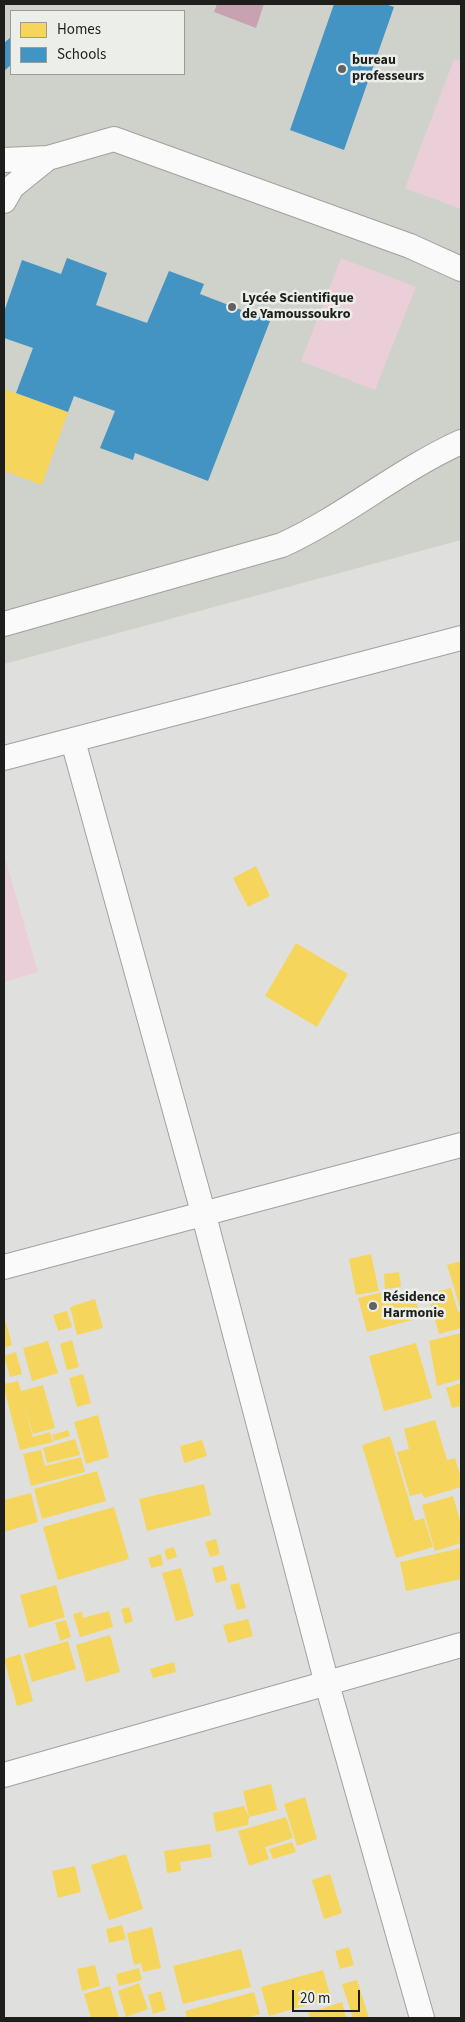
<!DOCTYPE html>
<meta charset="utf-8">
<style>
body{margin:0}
#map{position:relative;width:465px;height:2022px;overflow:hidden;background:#dfe0dd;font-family:"Source Sans 3",sans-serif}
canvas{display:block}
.frame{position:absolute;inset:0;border:5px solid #1e1f1d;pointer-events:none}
.legend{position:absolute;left:10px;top:10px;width:175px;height:65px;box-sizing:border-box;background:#ecefe9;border:1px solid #9a9c97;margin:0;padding:6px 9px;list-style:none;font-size:15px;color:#1e1f1d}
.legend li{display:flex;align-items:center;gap:10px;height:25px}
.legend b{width:25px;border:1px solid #9a9c97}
.scale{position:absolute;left:292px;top:1990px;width:68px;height:22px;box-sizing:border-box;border:2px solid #1e1f1d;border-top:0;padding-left:6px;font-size:15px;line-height:18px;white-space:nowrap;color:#1e1f1d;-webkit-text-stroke:4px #ecefe9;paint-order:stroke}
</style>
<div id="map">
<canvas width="465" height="2022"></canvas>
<div class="frame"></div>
<ul class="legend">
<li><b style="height:14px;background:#f6d55c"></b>Homes</li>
<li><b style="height:14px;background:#4393c3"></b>Schools</li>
</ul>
<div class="scale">20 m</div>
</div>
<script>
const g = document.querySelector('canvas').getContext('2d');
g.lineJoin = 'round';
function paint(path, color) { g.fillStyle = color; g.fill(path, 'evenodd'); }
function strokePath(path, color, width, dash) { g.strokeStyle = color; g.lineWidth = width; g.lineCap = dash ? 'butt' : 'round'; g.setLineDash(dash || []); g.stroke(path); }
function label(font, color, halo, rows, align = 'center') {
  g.font = font + ' "Source Sans 3",sans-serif'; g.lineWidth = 5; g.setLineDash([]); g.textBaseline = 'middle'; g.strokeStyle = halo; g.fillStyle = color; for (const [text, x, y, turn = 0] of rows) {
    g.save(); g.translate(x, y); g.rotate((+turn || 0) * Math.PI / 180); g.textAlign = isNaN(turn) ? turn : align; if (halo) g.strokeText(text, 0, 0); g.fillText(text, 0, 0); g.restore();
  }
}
paint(new Path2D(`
 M4 4H461V540L4 664ZM11 11H184V74H11Z`), '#ced2ca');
paint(new Path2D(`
 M454 59 461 61V209L405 188Z
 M341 258 416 287 375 390 301 361Z
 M5 858 38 972 4 982V859Z`), '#eaced8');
paint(new Path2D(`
 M217 4H264L256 28 214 12Z`), '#c9a2b2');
paint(new Path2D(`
 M4 389 68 412 42 485 4 471Z
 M256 866 270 896 248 907 233 878Z
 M296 943 348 974 317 1027 265 996Z
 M371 1254 379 1291 356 1295 349 1259Z
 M461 1261V1328L439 1334 428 1294 451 1288 458 1312 461 1311 447 1265Z
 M399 1272 401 1287 385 1289 384 1274Z
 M414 1292 420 1318 367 1332 358 1298 379 1293Z
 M95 1299 103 1328 77 1335 70 1307Z
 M67 1311 72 1327 58 1331 53 1315Z
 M6 1322 12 1345 4 1348V1323Z
 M461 1333V1379L437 1386 429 1341Z
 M72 1340 79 1367 67 1370 60 1344Z
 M48 1341 58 1373 32 1381 23 1348Z
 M416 1343 432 1398 384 1411 369 1356Z
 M16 1352 22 1374 10 1377 4 1356Z
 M83 1374 91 1403 77 1407 69 1378Z
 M18 1381 21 1391 43 1385 55 1428 33 1434 24 1404 33 1437 50 1432 53 1442 20 1450 4 1388V1384Z
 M461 1383V1406L452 1408 446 1388Z
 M98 1415 109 1457 86 1464 74 1422Z
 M435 1420 447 1460 455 1458 461 1478V1487L424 1498 422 1493 410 1496 397 1452 409 1449 404 1429Z
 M68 1430 70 1436 54 1441 52 1435Z
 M390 1436 415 1521 424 1518 433 1547 396 1558 362 1445Z
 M75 1439 80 1455 47 1463 43 1448Z
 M202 1440 207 1456 184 1463 180 1446Z
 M41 1450 45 1466 81 1457 85 1472 31 1486 23 1454Z
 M97 1471 106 1501 42 1519 34 1489Z
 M204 1484 211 1515 147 1531 139 1499Z
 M31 1493 38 1522 4 1532V1500Z
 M453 1496 461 1524V1543L435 1551 422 1505Z
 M114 1507 129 1559 58 1580 43 1527Z
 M216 1539 220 1554 210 1557 205 1542Z
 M174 1547 177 1557 167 1560 164 1550Z
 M461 1548V1579L406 1591 400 1562Z
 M161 1554 163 1565 151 1568 148 1558Z
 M223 1565 227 1580 216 1583 212 1568Z
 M181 1568 194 1616 176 1621 162 1573Z
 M239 1583 246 1608 237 1610 230 1585Z
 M56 1585 65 1617 29 1628 20 1595Z
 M129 1607 133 1621 125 1624 121 1609Z
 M109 1611 113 1627 80 1637 73 1614 82 1612 83 1618Z
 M248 1619 253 1636 228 1643 223 1625Z
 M66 1620 71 1637 60 1641 55 1623Z
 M110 1635 120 1672 86 1682 76 1645Z
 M68 1641 76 1669 32 1682 24 1654Z
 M20 1654 33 1701 17 1706 4 1659Z
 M174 1662 176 1672 153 1678 150 1669Z
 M271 1784 277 1810 249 1817 243 1791Z
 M305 1797 317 1839 297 1846 284 1804Z
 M244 1806 249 1817 248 1825 216 1832 213 1813Z
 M286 1817 293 1838 265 1847 269 1859 249 1866 238 1831Z
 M292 1842 296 1852 273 1859 269 1849Z
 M210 1844 212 1857 180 1862 181 1871 167 1873 164 1851Z
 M126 1854 143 1909 109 1920 91 1865Z
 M75 1866 81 1892 58 1898 52 1871Z
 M330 1874 342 1913 324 1919 312 1880Z
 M122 1925 126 1939 109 1943 106 1929Z
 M152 1927 161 1968 143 1972 141 1963 134 1965 127 1933Z
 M349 1947 354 1965 340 1969 335 1951Z
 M241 1949 251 1987 183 2004 173 1966Z
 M95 1965 100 1986 82 1991 77 1969Z
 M139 1968 142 1980 119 1986 116 1974Z
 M323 1970 331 1998 269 2016 261 1987Z
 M357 1980 369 2018H353L342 1984Z
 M139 1983 148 2009 126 2017 118 1991Z
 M110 1986 119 2018H91L84 1994Z
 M161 1991 166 2010 153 2014 148 1995Z
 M254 1992 260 2014 246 2018H187L185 2011Z
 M342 2002 346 2018H310L308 2013Z`), '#f6d55c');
paint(new Path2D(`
 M334 4H385L394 7 344 150 290 130Z
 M11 37V65L4 71V43Z
 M67 258 107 273 96 305 147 323 169 271 204 284 200 294 270 321 208 481 135 453 133 460 100 448 115 411 74 396 68 412 16 393 33 348 4 338V312L22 260 61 274Z`), '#4393c3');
const minor = new Path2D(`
 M4 160 48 158
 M4 201 12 187 48 158 114 139 410 246 461 269
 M4 624 282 545C345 516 399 470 461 442
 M73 741 203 1212 327 1684 422 2018
 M4 758 461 638
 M4 1267 461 1145
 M4 1775 461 1645`);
strokePath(minor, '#a0a19f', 26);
strokePath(minor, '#fafafa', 24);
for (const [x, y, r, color] of [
 [342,69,5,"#626360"],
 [232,307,5,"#626360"],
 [373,1306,5,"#626360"]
]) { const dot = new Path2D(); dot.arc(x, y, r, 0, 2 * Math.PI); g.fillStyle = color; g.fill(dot); strokePath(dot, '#ecefe9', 2); }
label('bold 14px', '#1e1f1d', '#ecefe9', [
 ["bureau",352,61],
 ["professeurs",352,77],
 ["Lycée Scientifique",242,299],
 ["de Yamoussoukro",242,315],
 ["Résidence",383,1298],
 ["Harmonie",383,1314]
], 'left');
</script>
